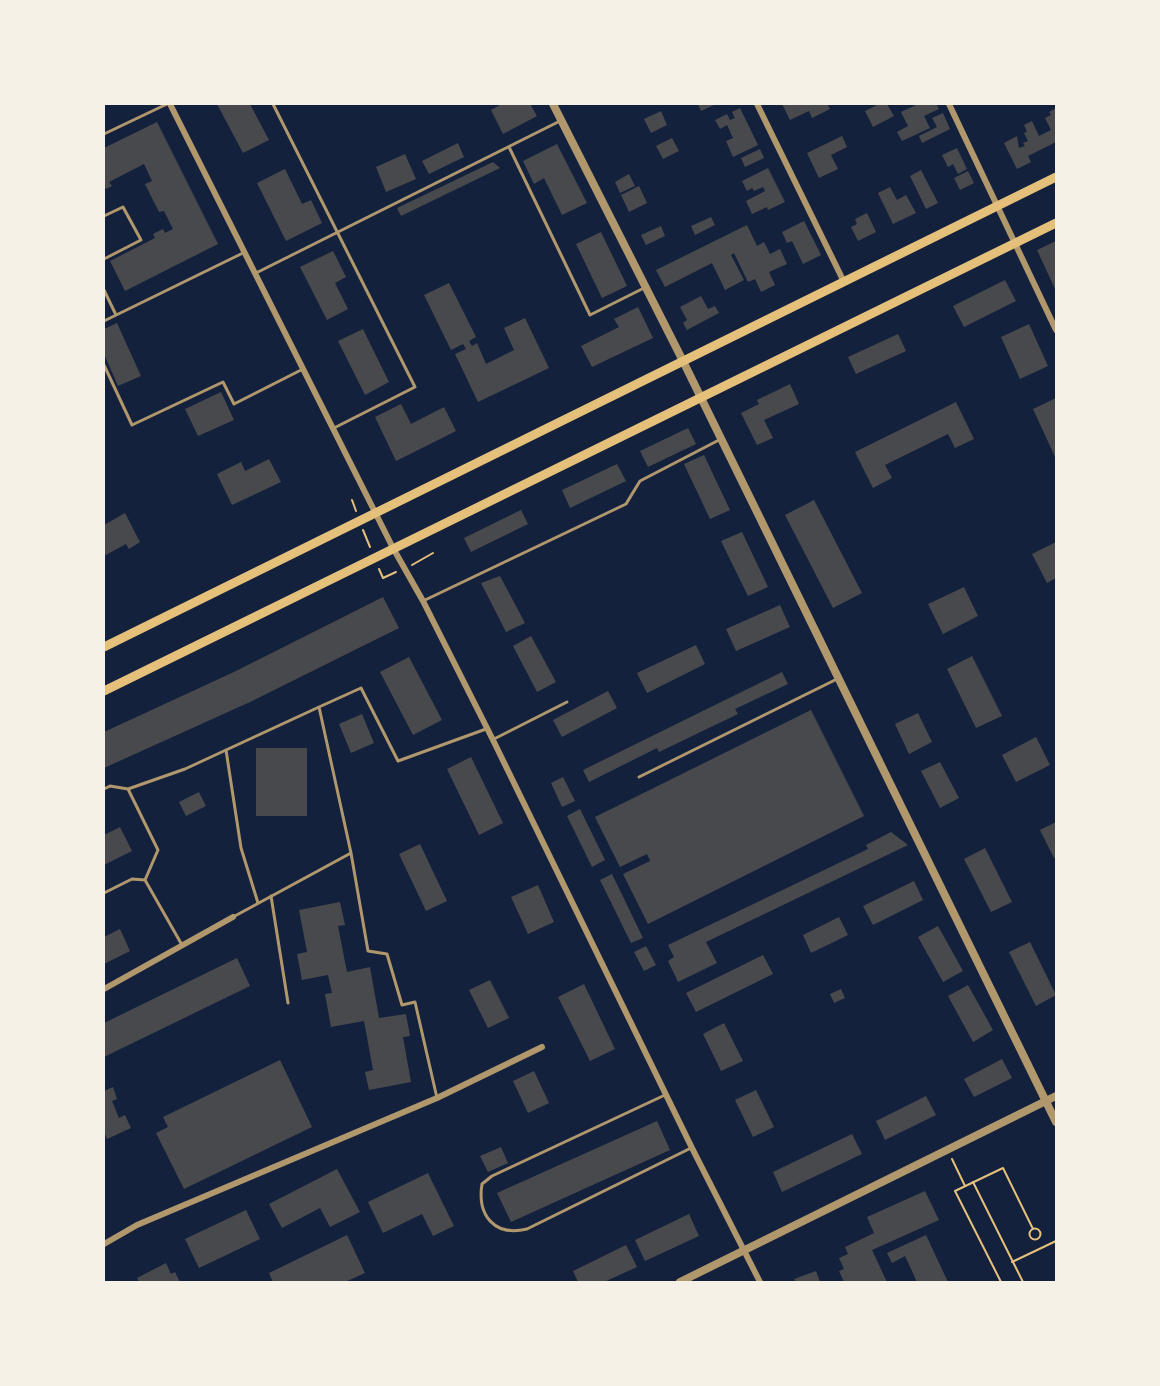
<!DOCTYPE html>
<style>
body{margin:0}
#map{position:relative;width:1160px;height:1386px;overflow:hidden;background:#14213d;font-family:"DejaVu Sans",sans-serif}
canvas{display:block}
.frame{position:absolute;inset:0;border:105px solid #f6f1e7;pointer-events:none}
</style>
<div id="map">
<canvas width="1160" height="1386"></canvas>
<div class="frame"></div>
</div>
<script>
const g = document.querySelector('canvas').getContext('2d');
g.lineJoin = 'round';
function paint(path, color) { g.fillStyle = color; g.fill(path, 'evenodd'); }
function strokePath(path, color, width, dash) { g.strokeStyle = color; g.lineWidth = width; g.lineCap = dash ? 'butt' : 'round'; g.setLineDash(dash || []); g.stroke(path); }
paint(new Path2D(`
 M217 104H250L269 140 243 153Z
 M499 104H530L537 116 503 134 491 110 500 105Z
 M698 104H716L701 111Z
 M782 104H827L830 109 812 118 809 111 790 120Z
 M879 104H887L894 116 873 127 865 111Z
 M918 104H936L939 109 924 116 930 128 902 141 897 132 908 126 901 112Z
 M740 108 758 145 733 157 726 141 733 138 727 125 720 129 715 120 727 114 730 120 735 118 732 112Z
 M1056 108V142L1028 156 1031 162 1017 169 1004 143 1017 136 1019 148 1025 146 1023 143 1028 141 1024 133 1027 132 1024 125 1032 121 1039 136 1051 130 1045 118 1051 115 1049 112Z
 M661 111 667 125 651 133 644 119Z
 M943 113 950 129 922 143 919 136 937 127 932 118Z
 M157 122 218 244 125 291 110 261 155 238 153 234 163 229 165 233 173 229 164 211 159 212 145 184 152 181 144 164 109 182 112 186 106 189 104 185V148Z
 M842 136 847 147 831 155 838 169 819 178 807 153Z
 M672 138 679 151 663 159 656 146Z
 M458 143 464 157 429 174 422 161Z
 M557 144 587 203 562 215 544 178 534 184 523 161Z
 M957 148 967 169 958 174 953 164 948 167 942 155Z
 M760 149 764 158 745 167 741 158Z
 M405 154 416 179 386 192 376 167Z
 M493 162 500 168 401 216 397 208Z
 M768 168 785 202 768 210 767 207 752 214 746 201 765 191 763 187 754 191 752 188 747 191 742 181Z
 M285 169 302 204 311 200 322 223 286 241 257 183Z
 M921 170 938 203 926 209 910 176Z
 M968 171 974 183 960 190 954 178Z
 M629 174 635 186 620 193 615 182Z
 M639 186 647 203 629 212 621 195Z
 M890 187 897 200 906 195 916 213 893 224 878 193Z
 M867 213 876 232 858 241 851 227 857 224 855 219Z
 M711 217 715 225 695 235 691 226Z
 M804 221 821 255 803 264 792 241 787 243 782 232Z
 M747 225 757 246 764 242 770 254 780 249 787 264 769 272 775 285 761 292 755 279 748 282 734 253 731 255 744 280 725 290 712 263 665 287 656 270Z
 M661 226 665 236 646 245 641 235Z
 M601 232 627 286 602 298 576 244Z
 M1056 241V291L1037 250Z
 M333 251 346 277 335 283 348 309 327 320 300 267Z
 M1005 280 1016 301 964 327 953 306Z
 M449 283 476 337 469 341 472 346 477 343 486 364 514 350 504 328 525 318 549 368 478 402 455 354 466 349 463 344 451 350 424 295Z
 M701 296 708 309 715 306 719 313 687 330 683 323 687 320 680 307Z
 M638 307 653 338 592 367 581 346 619 327 614 319Z
 M117 323 141 376 118 386 104 354V329Z
 M1029 324 1048 366 1020 379 1001 337Z
 M363 329 389 382 365 395 338 341Z
 M898 334 906 351 856 374 848 357Z
 M790 384 799 404 764 420 773 438 757 445 741 413 759 404 757 400Z
 M221 392 234 420 198 436 185 409Z
 M1056 398V459L1033 409Z
 M956 402 974 439 955 448 948 434 885 465 892 478 873 488 855 452Z
 M401 404 411 424 444 407 456 431 396 461 375 417Z
 M688 428 696 444 648 467 640 451Z
 M704 455 730 510 710 519 684 464Z
 M269 459 281 482 232 505 217 474 241 462 245 471Z
 M617 464 626 481 570 508 562 490Z
 M814 500 862 593 833 608 785 515Z
 M521 510 528 524 471 552 464 538Z
 M125 513 140 542 129 549 126 544 104 556V525Z
 M742 532 768 587 748 596 721 541Z
 M1056 542V578L1047 583 1032 554Z
 M500 576 525 623 506 632 481 583Z
 M964 587 978 616 943 634 928 604Z
 M383 597 399 628 250 702 104 768V732L236 671Z
 M780 605 790 627 736 651 726 629Z
 M531 636 556 682 537 692 513 646Z
 M696 645 705 664 647 693 637 673Z
 M972 656 1002 716 976 728 947 669Z
 M409 657 442 720 413 735 380 672Z
 M782 672 788 684 735 709 738 714 659 752 657 748 589 782 583 770Z
 M608 691 617 708 562 737 553 720Z
 M811 710 864 816 648 924 623 874 650 861 647 854 620 867 595 817Z
 M918 713 932 742 909 754 895 724Z
 M362 714 374 743 351 753 339 724Z
 M1036 737 1050 765 1016 782 1002 755Z
 M256 748H307V816H256Z
 M471 757 503 823 479 835 447 769Z
 M940 762 959 798 940 808 921 771Z
 M563 777 575 801 562 807 551 783Z
 M199 792 206 806 186 816 179 802Z
 M580 809 605 860 592 867 567 816Z
 M1056 822V857L1054 858 1040 830Z
 M120 827 132 851 104 865V835Z
 M891 832 908 845 706 942 717 963 678 982 668 961 674 957 668 945 868 849 866 845Z
 M420 844 447 901 426 911 399 854Z
 M985 848 1012 902 991 912 964 859Z
 M612 874 643 938 631 943 600 880Z
 M914 881 923 900 873 925 863 906Z
 M538 885 554 922 528 934 511 897Z
 M340 902 345 925 338 926 347 972 370 967 379 1018 406 1014 410 1036 403 1037 411 1082 369 1090 365 1072 373 1070 364 1021 331 1027 325 994 332 993 328 975 302 980 297 954 307 952 299 910Z
 M839 917 848 935 811 953 803 935Z
 M938 926 963 971 943 982 918 937Z
 M120 929 130 951 104 964V937Z
 M1030 942 1056 995 1036 1006 1009 952Z
 M646 946 656 965 644 971 634 952Z
 M763 955 773 974 696 1012 686 993Z
 M237 958 250 986 104 1057V1023Z
 M490 980 509 1018 488 1028 469 990Z
 M584 984 615 1049 590 1061 558 997Z
 M968 985 993 1030 973 1042 948 996Z
 M841 989 845 998 834 1003 830 994Z
 M724 1023 743 1061 721 1071 703 1034Z
 M1002 1059 1012 1078 974 1097 964 1079Z
 M280 1060 312 1127 184 1189 156 1133 168 1127 163 1117Z
 M534 1071 549 1103 528 1113 513 1081Z
 M113 1087 117 1099 112 1101 119 1118 125 1115 131 1128 107 1139 104 1131V1091Z
 M756 1090 774 1127 753 1137 735 1100Z
 M926 1096 936 1115 885 1140 876 1121Z
 M657 1121 670 1150 511 1222 497 1193Z
 M852 1134 862 1154 782 1192 773 1172Z
 M501 1147 508 1163 488 1172 480 1156Z
 M337 1169 360 1212 330 1227 320 1208 282 1228 269 1204Z
 M428 1173 454 1226 433 1236 422 1214 383 1233 368 1202Z
 M925 1191 939 1220 872 1250 887 1282H844L839 1271 844 1269 839 1258 848 1254 845 1247 874 1233 867 1217Z
 M246 1210 260 1239 199 1268 185 1239Z
 M689 1214 699 1236 645 1261 635 1240Z
 M347 1235 365 1273 345 1282H273L269 1273Z
 M926 1235 948 1282H917L905 1256 892 1263 887 1253Z
 M626 1245 637 1267 604 1282H578L573 1271Z
 M166 1263 171 1274 175 1272 180 1282H139L137 1278Z
 M816 1271 820 1282H796L794 1279Z`), '#48494c');
strokePath(new Path2D(`
 M352 500 356 511
 M363 530 370 547
 M412 565 433 553
 M379 569 383 578 396 572
 M952 1159 965 1186
 M973 1182 1023 1282
 M1029.5 1234a5.5 5.5 0 1 1 11 0a5.5 5.5 0 1 1-11 0Z
 M1012 1262 1056 1241
 M1001 1282 955 1191 1003 1168 1033 1229`), '#e5c07b', 2);
strokePath(new Path2D(`
 M273 104 415 387 334 428
 M104 134 167 104
 M509 147 590 315 644 288
 M104 216 123 207 141 240 104 259
 M256 273 560 121
 M104 290 116 315
 M104 321 245 252
 M104 365 132 425 223 382 234 404 303 369
 M423 601 626 504 640 481 719 440
 M494 739 567 702
 M226 750 241 848 258 903
 M639 777 837 679
 M104 789 110 786 128 789 185 769 319 707
 M128 789 158 850 145 880 182 945
 M351 853 368 951 387 954 402 1005 415 1002 437 1098
 M104 893 132 879 145 880
 M271 896 288 1003
 M233 917 351 853 319 707 361 688 398 761 486 729
 M665 1095 492 1176 482 1184C477 1215 494 1237 527 1229L691 1148`), '#b1986c', 3);
strokePath(new Path2D(`
 M170 104 393 548 423 601 493 740 692 1148 760 1282
 M757 104 844 282
 M949 104 1056 330
 M104 989 233 917
 M104 1244 137 1225 437 1098 542 1047`), '#b1986c', 6);
strokePath(new Path2D(`
 M553 104 683 361 1056 1122
 M680 1282 1056 1096`), '#b1986c', 8);
strokePath(new Path2D(`
 M104 647 1056 177
 M104 691 1056 223`), '#e5c07b', 9);
</script>
